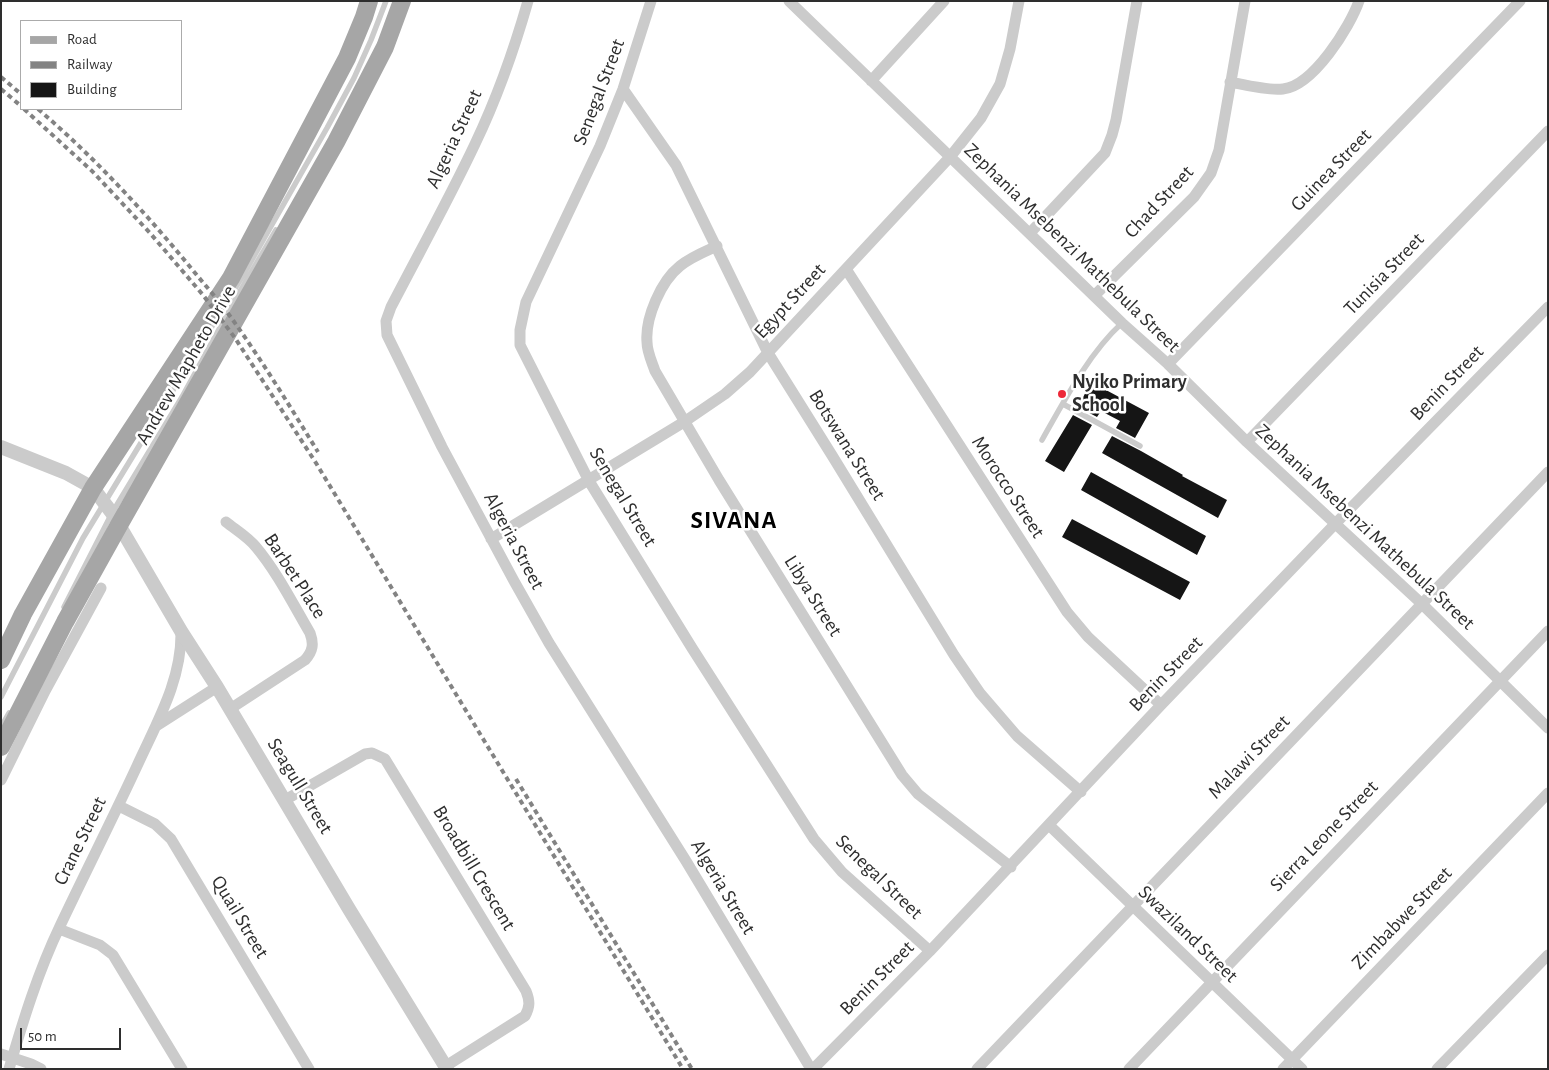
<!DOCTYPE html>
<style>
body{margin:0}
#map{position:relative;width:1549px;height:1070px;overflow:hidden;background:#fff;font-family:"Alegreya Sans",sans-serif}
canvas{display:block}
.frame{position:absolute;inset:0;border:2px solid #2e2e2e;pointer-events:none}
.legend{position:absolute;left:20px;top:20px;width:162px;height:90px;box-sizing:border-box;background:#fff;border:1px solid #ababab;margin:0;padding:6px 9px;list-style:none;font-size:15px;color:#2e2e2e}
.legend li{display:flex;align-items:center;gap:10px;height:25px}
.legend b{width:25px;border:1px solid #ababab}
.scale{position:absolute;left:20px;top:1028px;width:101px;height:22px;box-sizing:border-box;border:2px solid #2e2e2e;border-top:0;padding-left:6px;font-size:15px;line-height:18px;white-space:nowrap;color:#2e2e2e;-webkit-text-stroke:4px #fff;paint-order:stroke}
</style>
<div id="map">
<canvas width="1549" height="1070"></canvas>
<div class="frame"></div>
<ul class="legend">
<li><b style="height:6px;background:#a6a6a6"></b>Road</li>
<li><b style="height:6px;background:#838383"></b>Railway</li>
<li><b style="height:14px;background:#151515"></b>Building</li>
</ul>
<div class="scale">50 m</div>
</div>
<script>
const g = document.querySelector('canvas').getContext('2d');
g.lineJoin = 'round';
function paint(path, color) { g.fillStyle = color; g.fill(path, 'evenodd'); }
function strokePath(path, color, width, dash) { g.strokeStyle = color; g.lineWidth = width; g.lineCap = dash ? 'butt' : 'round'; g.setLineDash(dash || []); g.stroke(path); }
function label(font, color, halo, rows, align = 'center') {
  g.font = font + ' "Alegreya Sans",sans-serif'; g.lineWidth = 5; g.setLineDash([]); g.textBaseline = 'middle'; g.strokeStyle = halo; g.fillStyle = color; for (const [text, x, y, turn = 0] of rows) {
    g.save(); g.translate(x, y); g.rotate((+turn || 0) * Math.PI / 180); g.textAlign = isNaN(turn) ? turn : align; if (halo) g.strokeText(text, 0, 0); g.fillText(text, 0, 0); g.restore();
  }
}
paint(new Path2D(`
 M1091 382 1149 413 1135 438 1116 428 1120 421 1101 411 1097 417 1078 407Z
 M1073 415 1092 425 1064 472 1045 461Z
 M1112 436 1141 451 1183 475 1182 476 1227 500 1218 518 1102 453Z
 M1091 472 1206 536 1197 555 1081 490Z
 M1072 519 1190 582 1180 600 1062 537Z`), '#151515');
strokePath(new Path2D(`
 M1063 404 1140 446
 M1042 440C1064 401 1089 353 1122 323
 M64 607 112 513 182 397 235 300 276 230
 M1 697 83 538 245 272 327 128 354 78 371 40 386 1
 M1 727 9 713`), '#cbcbcb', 5.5);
strokePath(new Path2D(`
 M528 1C514 50 497 98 475 144 449 199 419 253 391 307L386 321 387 335 442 447 514 581 549 643 686 861 811 1069
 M651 1 623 89 600 146 526 302 520 330V345L589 481 692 648 814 839 842 872 930 951
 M789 1 1122 323 1168 364 1247 442 1422 604 1548 728
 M871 81 944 1
 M1230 82C1245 85 1268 91 1283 89 1313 86 1350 27 1359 1
 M623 89 676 165 768 353 833 457 954 655 980 693 1017 736 1081 792
 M1030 233 1105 153 1112 135 1116 120 1137 1
 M717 246C704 252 691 257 680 266 661 281 645 318 647 342 647 352 652 362 655 371L719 480 902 775 918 794 1011 867
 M846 269 1067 612 1088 637 1161 705
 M1095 295 1194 197 1211 173 1219 150 1245 1
 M1168 364 1520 1
 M1247 442 1548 131
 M226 522C236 530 248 537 256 547 277 572 293 604 310 633 314 644 313 651 305 660L230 709
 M491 539 684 422 725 394 750 372 950 157 981 118 1000 84 1010 49 1019 1
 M156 726 217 687
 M1 780 45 691 101 588
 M285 800 365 754 372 753 385 759 526 991C530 1001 530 1007 525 1016L446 1066
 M119 806 155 824 171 839 309 1069
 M1050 826 1302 1069
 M59 929 100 945 113 955 182 1069
 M1 1054 31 1064 41 1069
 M9 1069C23 1021 38 972 60 926 85 873 112 820 137 766 157 722 182 680 181 631
 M813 1069 930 951 1161 705 1336 523 1548 307
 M977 1069 1548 472
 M1129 1069 1548 631
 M1283 1069 1548 793
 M1437 1069 1548 955`), '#cbcbcb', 11);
strokePath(new Path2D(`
 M1 447 66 473 93 488 112 513 181 631 217 687 349 909 447 1069`), '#cbcbcb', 14);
strokePath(new Path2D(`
 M1 660 23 614 93 488 231 278 347 58 364 17 369 1
 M1 747 65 622 119 525 336 142 385 47 402 1`), '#a6a6a6', 18);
strokePath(new Path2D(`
 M1 77 21 94
 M1 89 21 106
 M24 109 92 171 150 233 203 295 235 338 316 463 683 1069
 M38 109C94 157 144 211 191 268 203 283 216 297 227 312 260 357 289 405 318 452
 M516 779 692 1069`), '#838383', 4, [5, 4]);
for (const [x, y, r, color] of [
 [1062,394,5,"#ed2838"]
]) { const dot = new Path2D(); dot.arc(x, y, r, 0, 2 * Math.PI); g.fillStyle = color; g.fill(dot); strokePath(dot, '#fff', 2); }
label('20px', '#2e2e2e', '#fff', [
 ["Senegal Street",599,92,-69],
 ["Algeria Street",454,139,-65],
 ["Guinea Street",1331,170,-46],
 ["Chad Street",1159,202,-47],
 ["Zephania Msebenzi Mathebula Street",1072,248,44],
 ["Tunisia Street",1384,274,-46],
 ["Egypt Street",790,301,-47],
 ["Andrew Mapheto Drive",186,365,-60],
 ["Benin Street",1447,383,-46],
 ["Botswana Street",847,445,58],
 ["Morocco Street",1008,487,57],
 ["Senegal Street",623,497,59],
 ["Zephania Msebenzi Mathebula Street",1365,527,43],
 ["Algeria Street",514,541,62],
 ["Barbet Place",295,576,57],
 ["Libya Street",813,596,58],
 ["Benin Street",1166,674,-46],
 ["Malawi Street",1249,757,-46],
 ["Seagull Street",300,786,59],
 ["Sierra Leone Street",1324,836,-46],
 ["Crane Street",80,841,-64],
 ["Broadbill Crescent",474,868,59],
 ["Senegal Street",879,877,44],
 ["Algeria Street",723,887,59],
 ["Quail Street",240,917,59],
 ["Zimbabwe Street",1402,918,-46],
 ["Swaziland Street",1188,934,44],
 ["Benin Street",877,978,-45]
]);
label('bold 20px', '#2e2e2e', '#fff', [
 ["Nyiko Primary",1072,382],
 ["School",1072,405]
], 'left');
g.letterSpacing = '1px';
label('bold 25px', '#000', '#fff', [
 ["SIVANA",734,520]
]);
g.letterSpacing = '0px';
</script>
